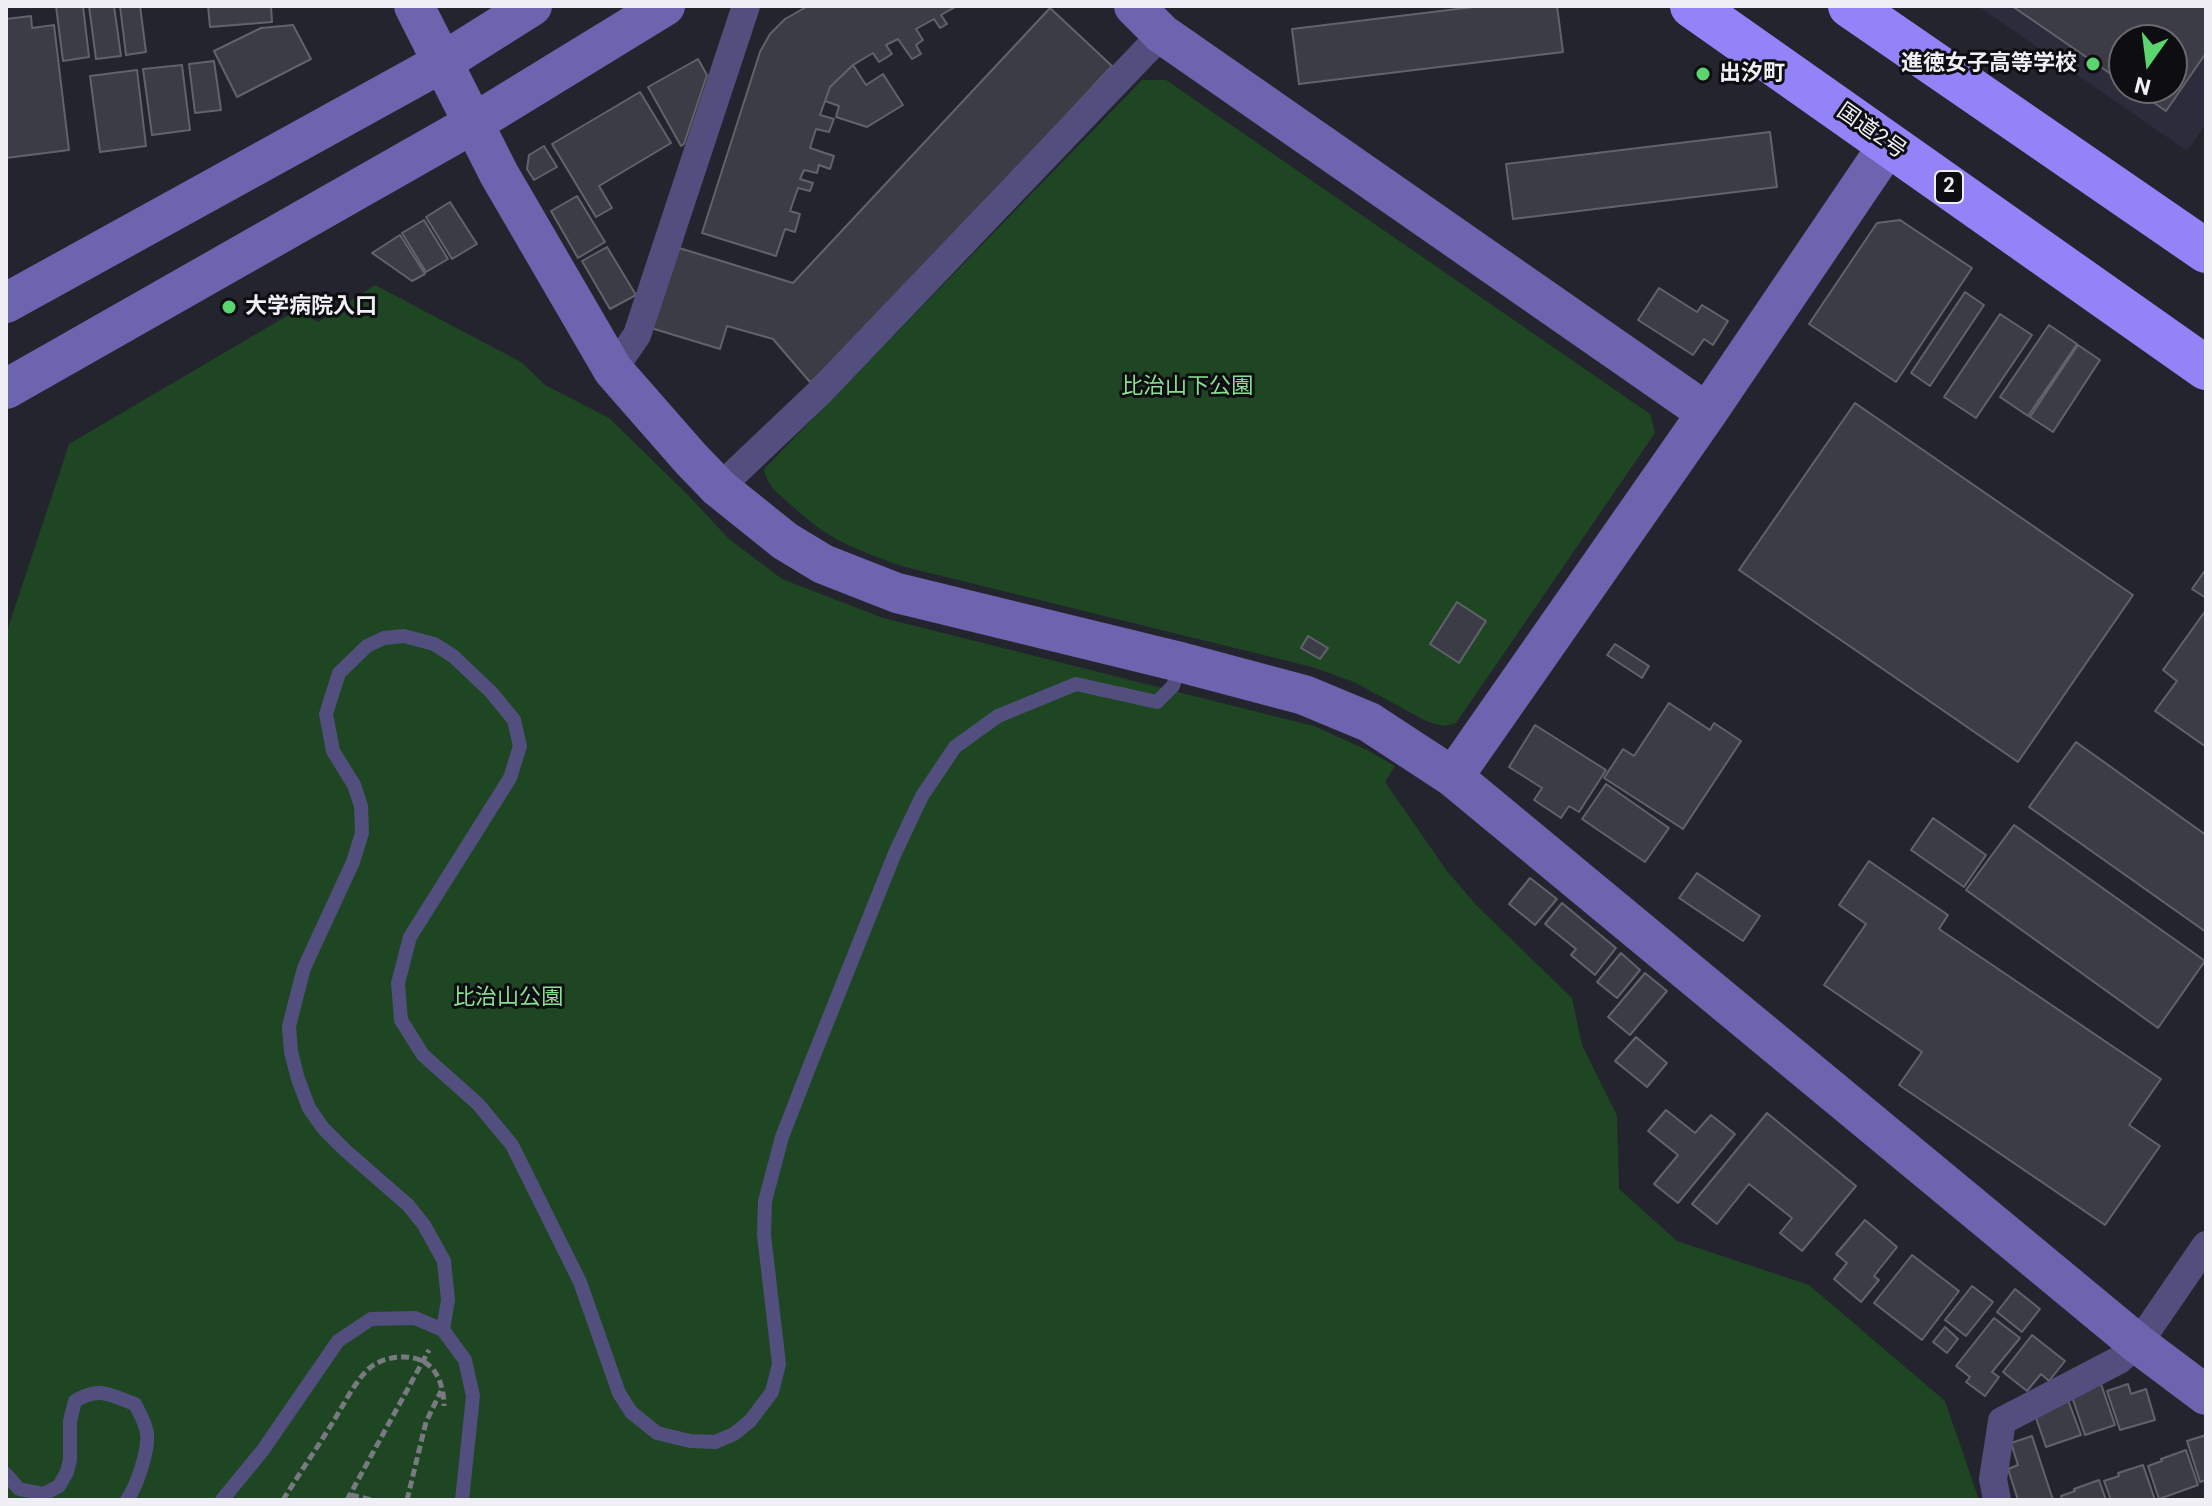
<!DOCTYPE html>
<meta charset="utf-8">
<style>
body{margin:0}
#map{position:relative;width:2212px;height:1506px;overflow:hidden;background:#24242e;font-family:Roboto,sans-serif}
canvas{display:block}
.frame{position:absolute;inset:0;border:8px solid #efeff5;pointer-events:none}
.north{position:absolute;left:2108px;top:24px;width:80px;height:80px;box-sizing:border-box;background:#0e0e12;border:2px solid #68686d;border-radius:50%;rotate:194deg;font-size:22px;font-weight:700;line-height:32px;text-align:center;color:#efeff5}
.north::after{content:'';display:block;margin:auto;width:28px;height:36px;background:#5bd56e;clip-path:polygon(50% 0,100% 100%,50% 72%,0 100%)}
</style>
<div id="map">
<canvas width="2212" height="1506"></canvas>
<div class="frame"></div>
<div class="north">N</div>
</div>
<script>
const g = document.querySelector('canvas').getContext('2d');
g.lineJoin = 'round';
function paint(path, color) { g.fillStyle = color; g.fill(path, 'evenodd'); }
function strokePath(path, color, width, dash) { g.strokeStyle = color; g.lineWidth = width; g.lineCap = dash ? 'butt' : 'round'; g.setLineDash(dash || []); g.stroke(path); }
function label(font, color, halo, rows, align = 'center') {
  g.font = font + ' Roboto,"Noto Sans JP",sans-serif'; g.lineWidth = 6; g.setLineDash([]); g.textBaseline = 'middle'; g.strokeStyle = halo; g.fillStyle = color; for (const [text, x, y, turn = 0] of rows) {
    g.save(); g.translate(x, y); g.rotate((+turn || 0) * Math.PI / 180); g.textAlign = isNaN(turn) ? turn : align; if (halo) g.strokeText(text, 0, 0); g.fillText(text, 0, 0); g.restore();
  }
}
paint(new Path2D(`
 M1978 6H2206V124L2187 151ZM2124 40H2172V88H2124Z`), '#2d2c3c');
paint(new Path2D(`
 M1142 80H1166L1650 414 1655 433 1456 723 1444 726 1428 722 1354 682 1312 667 905 567C856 550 828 540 790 504 776 491 768 487 764 469Z
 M375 285 521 362 545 385 609 418 687 494 729 539 782 579 883 618 1314 726 1367 750 1395 766 1385 782 1447 871 1478 907 1572 998 1582 1045 1617 1116 1619 1189 1677 1241 1809 1285 1945 1401 1979 1500H6V634L69 444 297 310 318 322Z`), '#1e4623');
const building = new Path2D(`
 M56 6H83L89 57 63 61Z
 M89 6H114L121 56 96 59Z
 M120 6H140L146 52 126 55Z
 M208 6H271L272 22 210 27Z
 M808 6H957L941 15 947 24 940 28 934 19 916 29 923 40 916 45 921 54 912 59 898 39 886 45 892 54 879 62 873 53 853 65 830 87 820 115 834 119 829 132 816 129 810 148 834 156 830 169 819 165 817 173 804 170 800 179 813 183 810 191 798 188 790 211 800 214 795 232 785 229 776 256 702 233 760 52 770 34 785 19Z
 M1482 6H1557L1563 52 1299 84 1292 29Z
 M2012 6H2206V53L2166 111 2132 88H2172V40H2124V83Z
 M1050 8 1112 66 835 365 810 382 773 339 727 326 720 349 651 328 676 247 793 283Z
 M31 16 32 28 54 25 69 150 6 158V19Z
 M293 25 311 59 237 97 214 51 261 28Z
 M698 59 707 75 684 144 681 146 648 87Z
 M214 61 221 110 195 113 189 64Z
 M182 65 190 130 152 135 143 69Z
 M853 65 866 85 883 74 903 105 867 127 836 117 839 106 825 101 830 87Z
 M137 70 146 146 100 152 90 76Z
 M640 92 671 143 599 186 612 208 596 217 552 144Z
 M1770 132 1777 187 1513 219 1506 164Z
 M544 146 557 167 534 180 527 169 529 155Z
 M577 196 605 242 578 258 551 211Z
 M450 202 477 244 452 259 426 217Z
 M424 220 448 259 426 272 402 233Z
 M1900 220 1972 268 1896 382 1809 324 1877 223Z
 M400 235 425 274 412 281 372 253Z
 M607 247 636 295 610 309 582 261Z
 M1659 288 1697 312 1702 305 1728 321 1713 345 1704 339 1693 355 1638 320Z
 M1965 292 1984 305 1930 386 1911 373Z
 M2000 314 2032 335 1976 418 1944 397Z
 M2049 325 2077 344 2028 416 2000 397Z
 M2078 345 2100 360 2053 432 2030 417Z
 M1855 403 2133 595 2018 762 1739 570Z
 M2206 569V598L2192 589Z
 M1457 602 1486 621 1459 663 1430 644Z
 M2206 610V747L2155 711 2177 681 2163 670Z
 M1308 636 1328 648 1320 659 1301 648Z
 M1615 644 1649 666 1642 678 1607 655Z
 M1669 703 1710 730 1714 723 1741 741 1683 829 1604 778 1623 749 1634 756Z
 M1535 725 1606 770 1579 812 1569 806 1561 818 1534 800 1542 788 1509 767Z
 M2076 742 2206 835V932L2029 807Z
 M1606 784 1669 828 1645 862 1582 819Z
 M1933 818 1986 855 1964 887 1911 850Z
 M2014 825 2205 961 2158 1028 1966 890Z
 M1869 861 1948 915 1939 929 2161 1079 2129 1125 2160 1146 2105 1225 1899 1085 1922 1052 1824 985 1866 924 1839 905Z
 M1697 873 1760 916 1743 941 1679 898Z
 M1530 878 1557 899 1535 925 1509 904Z
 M1562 903 1616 948 1595 975 1571 955 1576 949 1545 924Z
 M1621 953 1640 970 1617 998 1597 982Z
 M1645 973 1667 991 1630 1035 1608 1017Z
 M1636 1037 1667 1063 1647 1087 1615 1061Z
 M1666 1110 1695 1133 1711 1115 1735 1134 1678 1203 1654 1184 1678 1155 1648 1131Z
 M1767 1113 1856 1186 1802 1251 1780 1233 1792 1218 1749 1184 1717 1224 1692 1204Z
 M1865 1220 1897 1247 1874 1276 1879 1280 1861 1302 1834 1279 1847 1263 1836 1254Z
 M1912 1255 1959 1291 1922 1340 1874 1303Z
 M1972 1286 1993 1302 1966 1336 1945 1320Z
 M2015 1289 2040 1309 2022 1332 1997 1312Z
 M1994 1318 2020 1338 1992 1372 1999 1377 1985 1396 1966 1382 1970 1377 1956 1366Z
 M1945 1327 1958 1339 1947 1353 1933 1342Z
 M2032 1335 2065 1361 2049 1381 2041 1374 2027 1391 2003 1372Z
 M2100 1381 2115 1425 2085 1435 2071 1394Z
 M2128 1384 2131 1394 2146 1389 2155 1420 2120 1430 2107 1391Z
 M2068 1400 2081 1435 2046 1447 2035 1415Z
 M2206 1435V1480L2200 1482 2187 1441Z
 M2032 1436 2053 1500H2018L2008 1469 2018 1465 2011 1443Z
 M2186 1450 2198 1485 2159 1499 2148 1466 2162 1461 2161 1459Z
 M2143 1465 2155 1500H2111L2104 1481 2119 1476 2118 1473Z
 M2099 1480 2106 1500H2062L2061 1496 2075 1491 2074 1489Z`);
paint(building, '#3c3c47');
strokePath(building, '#62626d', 2);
strokePath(new Path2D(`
 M351 1495 372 1500
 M283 1500C299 1474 317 1448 333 1422 343 1406 357 1377 372 1366 385 1357 406 1354 420 1360 438 1367 444 1388 444 1406
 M347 1500 429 1350
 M407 1500 426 1422 441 1391`), '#797981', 5, [8, 4]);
strokePath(new Path2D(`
 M443 1330 448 1300 444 1261 424 1225 408 1205 346 1151 323 1128 309 1108 298 1079 291 1052 289 1026 304 968 353 862 362 833 361 806 354 785 333 751 326 714 339 673 367 646 384 638 404 636 434 644 453 656 491 692 514 720 520 746 510 778 410 937 398 983 401 1020 423 1055 478 1104 512 1145 580 1282 619 1393 631 1412 657 1433 690 1441 715 1442 734 1434 750 1421 772 1392 779 1364 764 1235 765 1201 782 1137 810 1065 895 853 922 796 955 747 998 716 1076 684 1157 702 1173 686 1179 666
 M6 1474 19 1489 44 1494 59 1486 67 1472 70 1460V1421L75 1401C100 1386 109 1395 135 1404 140 1414 145 1422 147 1433 149 1450 137 1486 127 1500
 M222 1500 263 1450 338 1341 371 1319 415 1318 443 1330 465 1360 473 1396 462 1500`), '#524e7d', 14);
strokePath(new Path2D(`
 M613 370 637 335 746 6
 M719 488 820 392 1162 34
 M1997 1500 1993 1479 2002 1421 2119 1360 2138 1344 2206 1245`), '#524e7d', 28);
strokePath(new Path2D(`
 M414 6 499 174 613 370 691 459 719 488 785 541 823 564 897 593 1180 662 1304 695 1369 722 1453 777 2138 1344 2206 1395
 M1134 6 1162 34 1707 413
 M6 303 443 62 532 6
 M6 389 474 123 665 6
 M1453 777 1707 413 1889 144`), '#6c64af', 40);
strokePath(new Path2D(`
 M1692 6 2206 368
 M1850 6 2206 251`), '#9383f9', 44);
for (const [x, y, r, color] of [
 [2093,64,8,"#5bd56e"],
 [1703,74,8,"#5bd56e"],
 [229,307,8,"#5bd56e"]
]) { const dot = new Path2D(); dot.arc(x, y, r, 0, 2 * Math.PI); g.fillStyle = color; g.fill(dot); strokePath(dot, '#0e0e12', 3); }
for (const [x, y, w] of [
 [1949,187,28]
]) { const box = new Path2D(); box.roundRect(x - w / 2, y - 16, w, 32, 6); g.fillStyle = '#0e0e12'; g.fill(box); strokePath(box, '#efeff5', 2); }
label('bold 20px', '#efeff5', null, [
 ["2",1949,187]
]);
label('bold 22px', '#efeff5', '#0e0e12', [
 ["進徳女子高等学校",2077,64,"right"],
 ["出汐町",1719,74],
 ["大学病院入口",245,307]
], 'left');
label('22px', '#efeff5', '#0e0e12', [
 ["国道2号",1871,132,35]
]);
label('22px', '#88e091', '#0e0e12', [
 ["比治山下公園",1187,387],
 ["比治山公園",508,998]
]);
</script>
